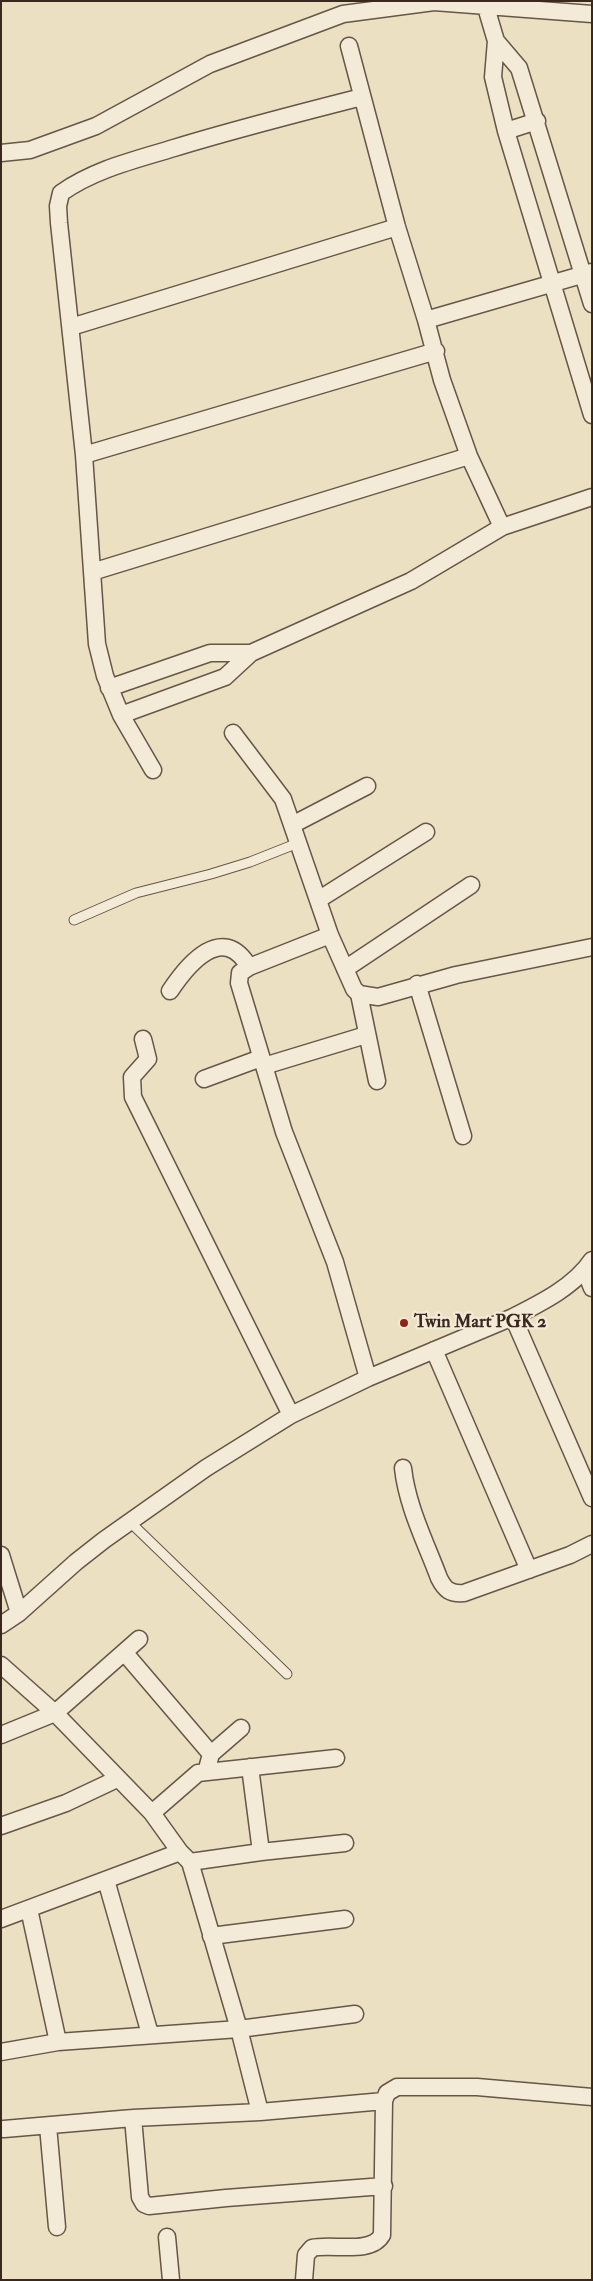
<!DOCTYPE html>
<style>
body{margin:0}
#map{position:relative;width:593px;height:2281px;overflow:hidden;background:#ece0c3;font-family:"IM FELL Double Pica",serif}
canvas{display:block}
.frame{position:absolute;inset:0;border:2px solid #3a281e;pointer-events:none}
</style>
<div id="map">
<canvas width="593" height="2281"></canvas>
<div class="frame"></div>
</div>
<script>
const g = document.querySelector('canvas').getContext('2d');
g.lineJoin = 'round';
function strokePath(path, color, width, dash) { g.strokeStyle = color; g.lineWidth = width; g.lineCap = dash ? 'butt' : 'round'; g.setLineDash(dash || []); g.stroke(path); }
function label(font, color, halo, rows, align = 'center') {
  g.font = font + ' "IM FELL Double Pica",serif'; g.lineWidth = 4.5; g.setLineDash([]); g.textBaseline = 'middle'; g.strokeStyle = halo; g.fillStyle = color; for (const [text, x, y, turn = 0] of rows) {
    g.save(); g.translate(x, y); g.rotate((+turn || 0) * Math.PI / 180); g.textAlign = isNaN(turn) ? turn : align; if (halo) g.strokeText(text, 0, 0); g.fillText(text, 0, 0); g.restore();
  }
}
const service = new Path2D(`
 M74 920 136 893 211 874 250 862 298 843
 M130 1522 287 1674`);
const minor = new Path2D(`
 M485 4 496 41 493 77 506 131 592 415
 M496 41 519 68 592 304
 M349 46 397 227 426 320 442 380 469 456 502 527
 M506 131 537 121
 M1 153 30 150 96 126 210 64 343 14 434 2 592 14
 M426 320 592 272
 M71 327 397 227
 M84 455 436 351
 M92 572 469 456
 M109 688 210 653H251
 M121 715 225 677 251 653 411 581 502 527 592 497
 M233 733 283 799 330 935 354 989 359 994 378 997 456 975 592 947
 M153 770 121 715 105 676 97 644 84 455 59 223 58 206 61 193C95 169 135 160 174 148 236 129 299 113 362 97
 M292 825 367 786
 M318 900 426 832
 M330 935 249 967 240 973 239 983 284 1132 335 1262 368 1378
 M345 969 471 885
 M417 984 463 1136
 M170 991C188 964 223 922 249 967
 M359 994 377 1081
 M143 1039 148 1059 132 1077 133 1097 291 1415
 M264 1066 366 1035
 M204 1079 261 1058
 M585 1270 592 1288
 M513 1317 592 1498
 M434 1350 529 1570
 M403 1468C407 1506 426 1543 439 1578 445 1590 450 1594 464 1593L570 1555 592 1544
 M1 1555 19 1613
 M1 1625 19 1613 76 1562 104 1540 206 1468 291 1415 368 1378 513 1317C541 1303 575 1286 592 1260
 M124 1652 211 1754
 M1 1665 55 1713 152 1813 180 1852 190 1862 239 2029 260 2112
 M1 1735 55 1713 139 1639
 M208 1765 211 1754 241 1728
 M250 1767 261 1852
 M152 1813 198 1773 336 1758
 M1 1826 66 1803 117 1779
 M190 1862 261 1852 345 1843
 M106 1880 150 2034
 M29 1909 58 2042
 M1 1919 180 1852
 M211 1936 345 1919
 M1 2052 58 2042 239 2029 355 2014
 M133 2118 140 2197 144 2204 149 2206 226 2198 384 2186
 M48 2126 57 2227
 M4 2129 133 2118 260 2112 384 2101 387 2093 397 2087H477L592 2097
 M167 2237 171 2280
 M304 2280 306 2255 312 2248C331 2243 371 2255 382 2235L384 2101`);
strokePath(service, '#665647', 11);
strokePath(minor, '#665647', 19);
strokePath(service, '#f3ebd8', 9);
strokePath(minor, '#f3ebd8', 16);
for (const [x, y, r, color] of [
 [404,1323,5,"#8f2418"]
]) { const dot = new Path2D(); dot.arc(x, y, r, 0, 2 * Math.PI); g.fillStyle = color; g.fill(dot); strokePath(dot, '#f3ebd8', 2); }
label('bold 18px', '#3a281e', '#f3ebd8', [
 ["Twin Mart PGK 2",414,1323]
], 'left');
</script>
